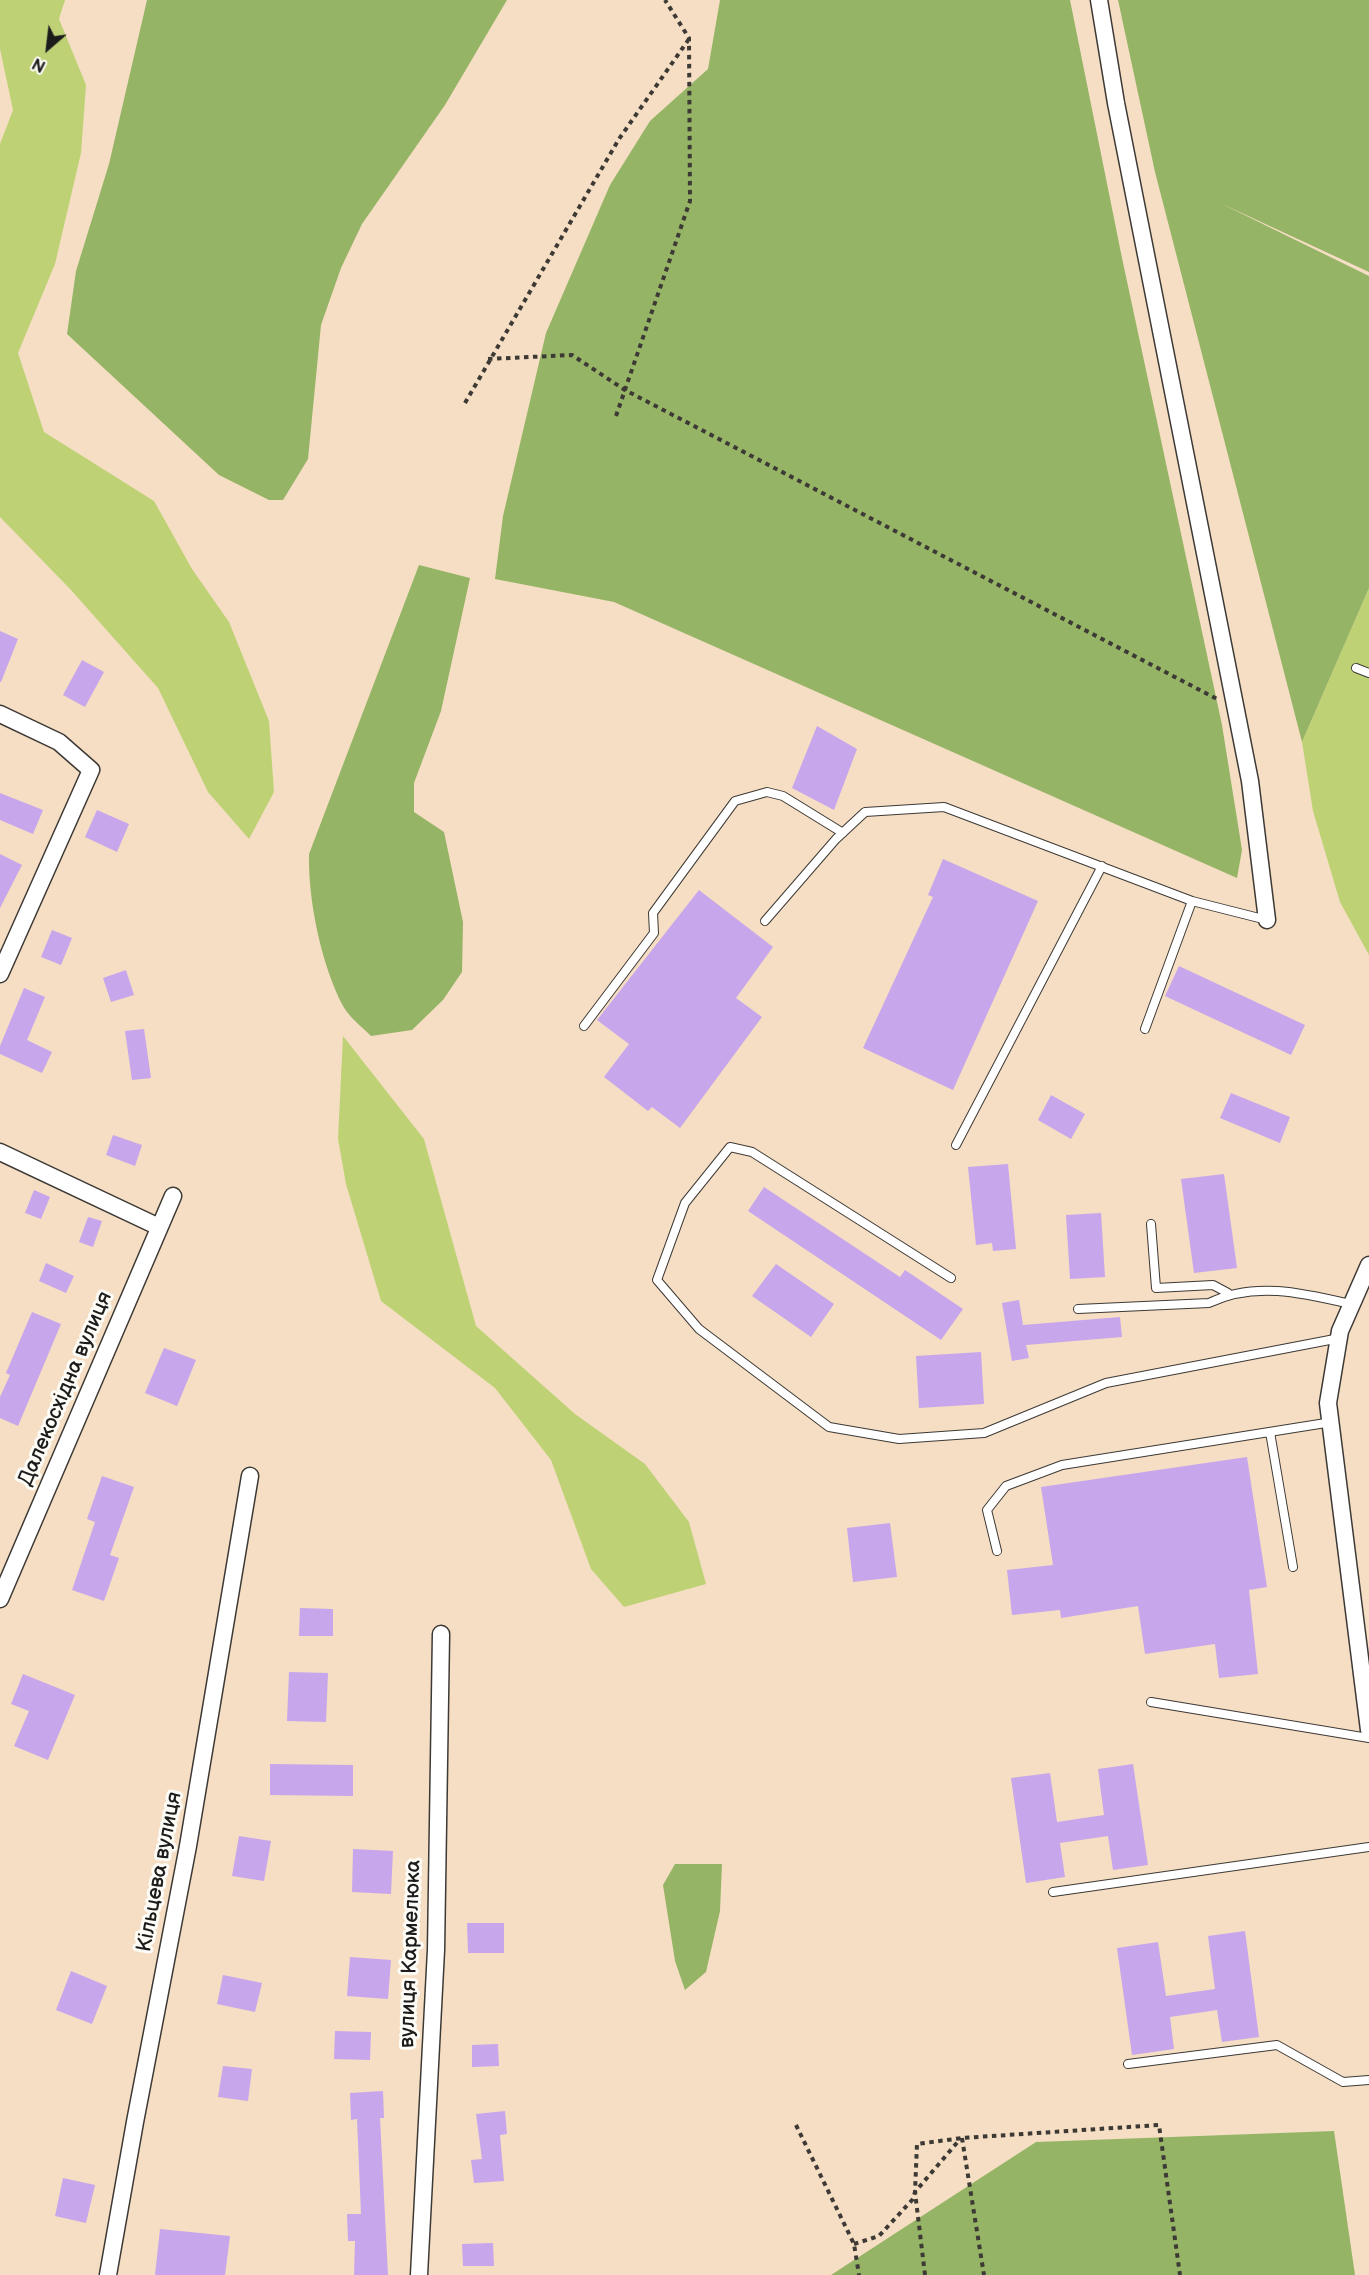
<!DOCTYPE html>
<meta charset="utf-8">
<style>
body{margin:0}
#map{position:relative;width:1369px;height:2275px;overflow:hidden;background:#f5dec3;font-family:"Balsamiq Sans",sans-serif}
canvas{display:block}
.north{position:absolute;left:18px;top:18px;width:60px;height:60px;-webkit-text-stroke:4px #fdfcf7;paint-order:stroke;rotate:208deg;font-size:16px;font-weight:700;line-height:24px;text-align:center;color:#1c1c1c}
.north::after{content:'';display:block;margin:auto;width:21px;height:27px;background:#1c1c1c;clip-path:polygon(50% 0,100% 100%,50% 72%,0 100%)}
</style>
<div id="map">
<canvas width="1369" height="2275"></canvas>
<div class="north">N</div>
</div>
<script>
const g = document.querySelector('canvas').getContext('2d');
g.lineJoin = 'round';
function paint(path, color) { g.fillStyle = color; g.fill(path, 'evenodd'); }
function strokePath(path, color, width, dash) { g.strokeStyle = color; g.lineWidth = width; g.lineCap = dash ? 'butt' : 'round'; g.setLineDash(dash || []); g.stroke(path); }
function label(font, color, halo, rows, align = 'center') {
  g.font = font + ' "Balsamiq Sans",sans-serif'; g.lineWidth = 6; g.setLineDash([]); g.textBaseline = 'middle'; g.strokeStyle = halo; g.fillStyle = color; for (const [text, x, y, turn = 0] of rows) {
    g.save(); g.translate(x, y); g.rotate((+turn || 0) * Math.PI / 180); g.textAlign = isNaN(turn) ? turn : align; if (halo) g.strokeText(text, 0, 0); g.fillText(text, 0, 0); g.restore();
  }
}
paint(new Path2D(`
 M0 0H65L59 19 86 85 81 153 55 264 18 353 44 432 154 501 192 569 229 622 269 721 274 792 249 839 208 792 158 688 71 590 0 517V144L13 110 0 49Z
 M1369 588V955L1340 902 1313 811 1302 742Z
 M343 1036 424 1139 476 1326 575 1414 645 1464 689 1522 706 1584 624 1607 591 1569 551 1460 495 1388 381 1301 346 1184 338 1139Z`), '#bed275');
paint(new Path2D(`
 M147 0H507L445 105 362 224 341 268 321 325 308 459 283 500H269L219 475 67 334 76 271 109 164Z
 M720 0H1070L1122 258 1222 725 1242 850 1237 878 614 602 495 579 503 516 546 333 610 185 650 121 708 69Z
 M1118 0H1369V272L1220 203 1369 276V588L1302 742 1155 172Z
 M419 565 470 578 441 711 414 783V812L444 832 463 922 462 972 443 1000 412 1030 371 1036C362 1027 349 1017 343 1006 321 964 308 900 309 854Z
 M675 1864H722L720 1911 706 1972 685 1990 675 1961 663 1885Z
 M1334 2131 1355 2275H831L1036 2142Z`), '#96b466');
paint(new Path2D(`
 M0 631 18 639 1 682H0Z
 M82 660 104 672 85 707 63 695Z
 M817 726 857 749 834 810 792 788Z
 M0 793 43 810 33 834 0 820Z
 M97 810 129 824 117 852 85 837Z
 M0 854 22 865 0 908Z
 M943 859 1038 901 953 1090 863 1048 933 897 928 895Z
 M699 890 773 947 736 998 762 1017 680 1128 652 1107 648 1111 604 1077 629 1044 597 1020Z
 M52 930 72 938 61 965 41 957Z
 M1179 966 1305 1025 1291 1055 1165 996Z
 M126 970 134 995 111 1002 103 978Z
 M24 988 45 997 27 1040 52 1052 42 1073 0 1054V1046Z
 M144 1029 151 1078 132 1080 125 1031Z
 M1231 1093 1290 1117 1280 1143 1220 1118Z
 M1051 1095 1085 1114 1071 1139 1038 1120Z
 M113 1135 142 1145 135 1166 106 1155Z
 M1008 1164 1016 1249 993 1251 992 1243 976 1245 968 1167Z
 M1224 1174 1237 1268 1194 1273 1181 1179Z
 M764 1187 900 1277 905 1270 963 1309 941 1340 748 1211Z
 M34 1190 50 1197 41 1219 25 1213Z
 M1101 1213 1105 1277 1070 1279 1066 1215Z
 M88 1217 102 1221 93 1247 79 1242Z
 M46 1263 74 1276 66 1293 39 1281Z
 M776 1264 834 1304 811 1337 752 1296Z
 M1019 1300 1023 1325 1120 1317 1122 1337 1026 1345 1029 1358 1012 1361 1002 1303Z
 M32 1312 61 1324 18 1426 0 1418V1397L10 1375 6 1373Z
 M164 1348 196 1360 177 1406 145 1393Z
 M981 1352 984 1404 919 1408 916 1356Z
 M1247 1457 1267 1587 1249 1590 1258 1674 1219 1678 1215 1644 1145 1654 1138 1606 1061 1618 1060 1610 1012 1615 1007 1570 1053 1565 1041 1487Z
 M102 1476 134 1487 110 1555 119 1558 104 1601 72 1590 95 1522 87 1519Z
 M890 1523 897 1577 853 1582 847 1528Z
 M300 1608 333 1609V1636H299Z
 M289 1672 328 1673 326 1722 287 1721Z
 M23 1674 75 1695 48 1760 14 1746 29 1711 11 1704Z
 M270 1764 353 1765V1796L270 1795Z
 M1133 1764 1148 1865 1113 1870 1108 1836 1060 1843 1065 1877 1026 1883 1011 1778 1050 1773 1057 1822 1104 1815 1098 1769Z
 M239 1836 271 1841 264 1881 232 1876Z
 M353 1849 393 1851 391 1894 352 1892Z
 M467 1923H504V1953H468Z
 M1245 1931 1259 2037 1222 2042 1217 2010 1170 2017 1174 2049 1132 2055 1117 1948 1158 1942 1166 1996 1215 1989 1208 1936Z
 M350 1957 391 1960 388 1999 347 1996Z
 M71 1971 107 1986 92 2024 56 2010Z
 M223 1975 262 1983 255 2012 217 2004Z
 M335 2031 371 2032 370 2060 334 2059Z
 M498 2044 499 2066 472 2067V2045Z
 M223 2066 252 2069 248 2101 218 2097Z
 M383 2091 384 2118H380L388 2275H354L355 2241H348L347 2214H361L357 2119 351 2120 350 2093Z
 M505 2111 507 2134 500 2135 504 2181 474 2183 471 2160 482 2159 476 2114Z
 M63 2178 95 2185 86 2223 55 2216Z
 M160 2229 230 2236 225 2275H155Z
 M493 2243 494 2266H463L462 2244Z`), '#c7a6ec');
const lane = new Path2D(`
 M1356 668 1369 673
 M765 921 836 839 865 812 944 807 1192 901 1267 920
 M584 1026 654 933 653 913 735 801 767 792 783 796 843 833
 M1145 1029 1192 901
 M956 1145 1102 866
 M1151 1224 1156 1288 1213 1285 1228 1293
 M951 1278 752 1152 730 1147 685 1203 657 1280 699 1329 829 1427 899 1439 984 1433 1106 1383 1340 1338
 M1078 1309 1209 1303C1254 1281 1303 1293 1350 1304
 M1270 1432 1293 1567
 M997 1551 987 1510 1006 1486 1062 1465 1332 1422
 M1151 1702 1369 1738
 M1053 1892 1369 1847
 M1128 2064 1277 2045 1343 2082 1369 2080`);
const street = new Path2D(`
 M1099 0 1116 103 1250 781 1267 920
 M0 714 59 742 91 770 0 974
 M0 1152 159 1227
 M1369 1265 1340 1331 1328 1403 1369 1730
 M0 1599 173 1196
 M108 2275 135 2122 188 1846 250 1476
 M419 2275 436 1950 441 1634`);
strokePath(lane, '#3d3935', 10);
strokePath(street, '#3d3935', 19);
strokePath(new Path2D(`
 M488 359 572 355 625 390 1217 699
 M465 403 619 139 689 39
 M616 416 690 201 689 38 665 0
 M796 2125 854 2244 859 2275
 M962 2138 984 2275
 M854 2244 879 2236 913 2199 915 2192 961 2138
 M925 2275 915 2192 917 2144 962 2138 1159 2125 1180 2275`), '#3d3935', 4, [4.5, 4.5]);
strokePath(lane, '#fff', 8);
strokePath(street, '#fff', 16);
label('21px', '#1c1c1c', '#fdfcf7', [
 ["Далекосхідна вулиця",66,1389,-67],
 ["Кільцева вулиця",160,1872,-79],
 ["вулиця Кармелюка",411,1954,-88]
]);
</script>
